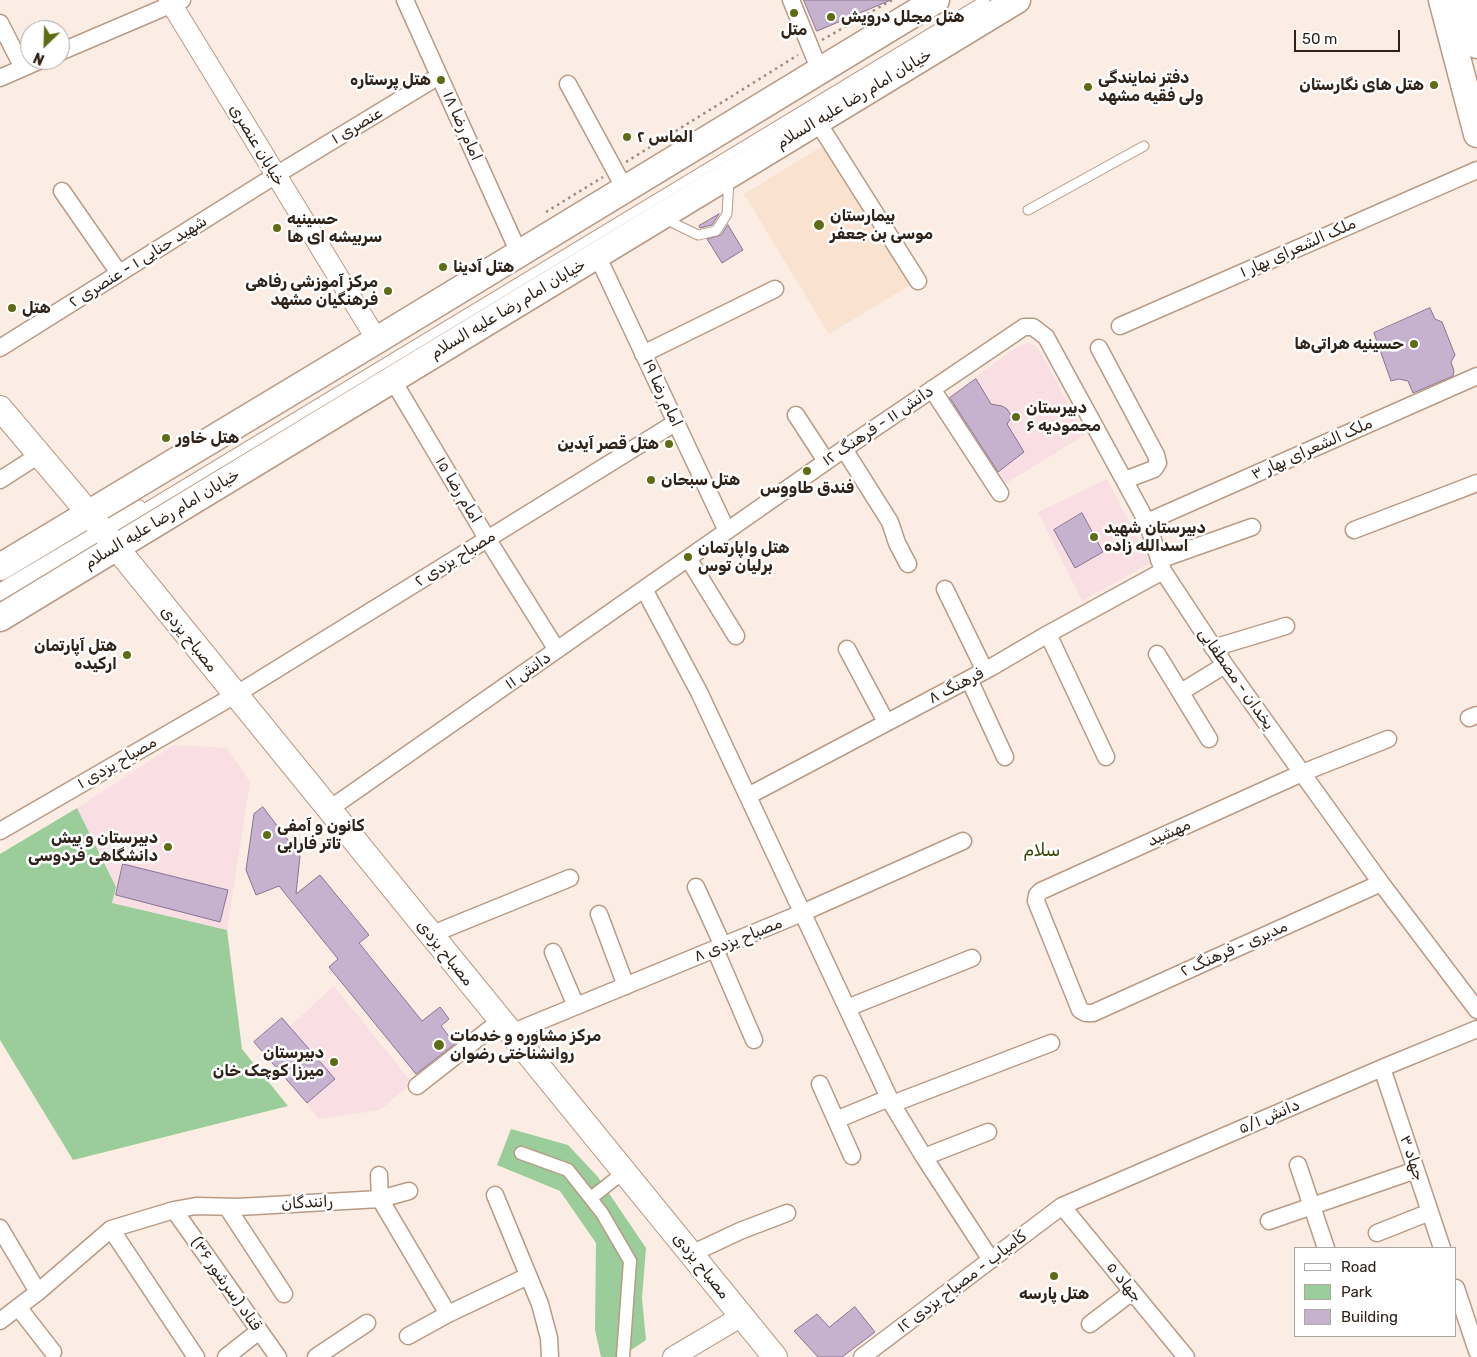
<!DOCTYPE html>
<meta charset="utf-8">
<style>
body{margin:0}
#map{position:relative;width:1477px;height:1357px;overflow:hidden;background:#fbede3;font-family:Rubik,sans-serif}
canvas{display:block}
.legend{position:absolute;left:1294px;top:1247px;width:162px;height:90px;box-sizing:border-box;background:#fff;border:1px solid #aba7a3;margin:0;padding:6px 9px;list-style:none;font-size:15px;color:#2e2219}
.legend li{display:flex;align-items:center;gap:10px;height:25px}
.legend b{width:25px;border:1px solid #aba7a3}
.north{position:absolute;left:20px;top:20px;width:50px;height:50px;box-sizing:border-box;background:#fff;border:1px solid #aba7a3;border-radius:50%;rotate:204deg;font-size:14px;font-weight:700;line-height:20px;text-align:center;color:#2e2219}
.north::after{content:'';display:block;margin:auto;width:18px;height:22px;background:#606c15;clip-path:polygon(50% 0,100% 100%,50% 72%,0 100%)}
.scale{position:absolute;left:1294px;top:30px;width:106px;height:22px;box-sizing:border-box;border:2px solid #2e2219;border-top:0;padding-left:6px;font-size:15px;line-height:18px;white-space:nowrap;color:#2e2219;-webkit-text-stroke:4px #fff;paint-order:stroke}
</style>
<div id="map">
<canvas width="1477" height="1357"></canvas>
<ul class="legend">
<li><b style="height:6px;background:#fff"></b>Road</li>
<li><b style="height:14px;background:#9acd9a"></b>Park</li>
<li><b style="height:14px;background:#c6b1cf"></b>Building</li>
</ul>
<div class="north">N</div>
<div class="scale">50 m</div>
</div>
<script>
const g = document.querySelector('canvas').getContext('2d');
g.lineJoin = 'round';
function paint(path, color) { g.fillStyle = color; g.fill(path, 'evenodd'); }
function strokePath(path, color, width, dash) { g.strokeStyle = color; g.lineWidth = width; g.lineCap = dash ? 'butt' : 'round'; g.setLineDash(dash || []); g.stroke(path); }
function label(font, color, halo, rows, align = 'center') {
  g.font = font + ' Rubik,"Noto Sans Arabic",sans-serif'; g.lineWidth = 5; g.setLineDash([]); g.textBaseline = 'middle'; g.strokeStyle = halo; g.fillStyle = color; for (const [text, x, y, turn = 0] of rows) {
    g.save(); g.translate(x, y); g.rotate((+turn || 0) * Math.PI / 180); g.textAlign = isNaN(turn) ? turn : align; if (halo) g.strokeText(text, 0, 0); g.fillText(text, 0, 0); g.restore();
  }
}
paint(new Path2D(`
 M826 144 912 284 829 334 744 194Z`), '#fae2d1');
paint(new Path2D(`
 M1028 343 1036 346 1041 353 1085 435 1003 485 945 399 1020 345Z
 M1107 479 1150 563 1082 601 1038 512Z
 M174 745 227 748 250 782 227 930 112 903 116 886 77 808Z
 M334 986 412 1083 380 1110 319 1119 307 1103 254 1042 282 1018 290 1026Z`), '#f9dee4');
paint(new Path2D(`
 M77 808 116 887 112 903 227 930 242 1049 288 1106 73 1160 0 1040V854Z
 M511 1129 568 1145 598 1177 646 1248 642 1298 646 1340 621 1357H601L595 1330 596 1243 560 1191 497 1165Z`), '#9acd9a');
const building = new Path2D(`
 M804 0H891L817 31Z
 M719 214 712 225 700 228 699 226Z
 M728 225 743 250 722 263 707 239 721 235Z
 M1430 308 1435 319 1442 322 1455 355 1451 362 1454 371 1453 376 1413 393 1408 381 1399 379 1391 381 1374 333Z
 M976 379 991 404 1002 406 1007 409 1011 415 1010 420 1007 424 1024 452 998 472 950 398Z
 M1082 513 1103 552 1075 568 1054 530Z
 M263 807 300 856 296 894 320 875 369 935 359 943 422 1021 440 1007 449 1019 441 1026 455 1044 416 1074 329 967 338 959 279 886 256 895 246 870 254 814Z
 M123 864 228 890 220 922 116 895Z
 M282 1018 335 1079 307 1103 254 1042Z
 M855 1307 875 1332 842 1357H818L794 1331 817 1314 829 1327Z`);
paint(building, '#c6b1cf');
strokePath(building, '#887490', 1);
const service = new Path2D(`
 M1028 210 1144 146
 M665 219 698 235 716 231 727 214 729 180
 M0 588 140 505
 M0 596 985 0`);
const pedestrian = new Path2D(`
 M521 1153 568 1170 602 1213 630 1261 623 1357
 M591 1198 624 1172`);
const minor = new Path2D(`
 M405 0 519 253
 M791 0 820 71
 M0 23 23 68
 M60 52 182 0
 M0 78 41 60
 M568 84 625 189
 M817 121 918 281
 M62 191 119 273
 M597 255 727 531
 M1120 326 1477 170
 M0 348 276 175 439 76
 M1099 348 1156 455 1158 463 1154 469 1125 480
 M643 354 775 289
 M392 379 488 540 557 650
 M932 389 1000 493
 M796 415 826 461
 M844 449 890 522 897 543 908 564
 M0 480 39 455
 M1147 522 1477 376
 M1354 530 1477 483
 M688 558 736 636
 M1159 560 1252 527
 M644 589 699 692 892 1104 924 1157 991 1260
 M945 589 985 671
 M1048 634 1106 757
 M1213 648 1286 626
 M847 649 886 722
 M1157 654 1209 739
 M969 679 1005 757
 M1181 692 1225 665
 M1469 718 1477 715
 M748 796 990 668 1048 634 1163 571
 M328 810 844 449 1024 327H1033L1046 337 1147 522 1163 571 1225 665 1302 773 1381 883 1477 1010
 M0 831 235 695 675 423
 M1381 883 1093 1013H1086L1080 1010 1036 901 1037 895 1041 891 1302 773 1388 739
 M696 887 723 946
 M599 914 626 986
 M430 935 570 878
 M715 949 754 1040
 M553 952 576 1006
 M847 1008 972 958
 M511 1033 802 913 963 841
 M1382 1068 1442 1248
 M820 1084 852 1156
 M417 1086 500 1021
 M892 1104 1051 1043
 M836 1120 889 1098
 M924 1157 988 1132
 M1298 1165 1326 1248
 M379 1175 380 1199 448 1314
 M495 1195 540 1304 549 1338 550 1357
 M1062 1206 1186 1357
 M227 1207 284 1294
 M174 1210 278 1357
 M1269 1221 1416 1170
 M0 1228 38 1292
 M111 1229 196 1357
 M1377 1233 1430 1212
 M691 1254 740 1231 787 1213
 M1456 1288 1477 1351
 M18 1307 53 1352
 M0 1321 38 1292 111 1229 174 1210 196 1206 238 1207 380 1199 409 1191
 M1090 1324 1132 1292
 M408 1336 448 1314 528 1276
 M226 1357 259 1331
 M316 1357 367 1323
 M862 1357 1062 1206 1382 1068 1477 1029`);
const tertiary = new Path2D(`
 M169 0 377 340
 M673 1357 742 1316`);
const secondary = new Path2D(`
 M0 408 76 498 775 1357`);
const primary = new Path2D(`
 M1442 0 1477 134
 M1465 0 1477 45
 M0 567 377 340 936 0
 M0 618 1017 0`);
strokePath(service, '#b99a84', 11);
strokePath(pedestrian, '#b99a84', 15);
strokePath(minor, '#b99a84', 19);
strokePath(tertiary, '#b99a84', 22);
strokePath(secondary, '#b99a84', 26);
strokePath(primary, '#b99a84', 29);
strokePath(new Path2D(`
 M822 40 892 0
 M626 162 798 55
 M546 212 603 177`), '#9a8d84', 2.5, [2.5, 4]);
strokePath(service, '#fff', 9);
strokePath(pedestrian, '#fff', 12);
strokePath(minor, '#fff', 16);
strokePath(tertiary, '#fff', 20);
strokePath(secondary, '#fff', 24);
strokePath(primary, '#fff', 26);
for (const [x, y, r, color] of [
 [794,13,5,"#606c15"],
 [831,17,5,"#606c15"],
 [441,80,5,"#606c15"],
 [1434,85,5,"#606c15"],
 [1088,87,5,"#606c15"],
 [627,137,5,"#606c15"],
 [819,225,6,"#606c15"],
 [277,228,5,"#606c15"],
 [443,267,5,"#606c15"],
 [388,291,5,"#606c15"],
 [12,308,5,"#606c15"],
 [1414,344,5,"#606c15"],
 [1016,417,5,"#606c15"],
 [166,438,5,"#606c15"],
 [669,444,5,"#606c15"],
 [807,471,5,"#606c15"],
 [651,480,5,"#606c15"],
 [1094,537,5,"#606c15"],
 [688,557,5,"#606c15"],
 [127,655,5,"#606c15"],
 [267,835,5,"#606c15"],
 [168,847,5,"#606c15"],
 [439,1045,6,"#606c15"],
 [334,1062,5,"#606c15"],
 [1054,1276,5,"#606c15"]
]) { const dot = new Path2D(); dot.arc(x, y, r, 0, 2 * Math.PI); g.fillStyle = color; g.fill(dot); strokePath(dot, '#fff', 2); }
label('bold 16px', '#2e2219', '#fff', [
 ["هتل مجلل درویش",841,17],
 ["متل",794,30,"center"],
 ["دفتر نمایندگی",1098,78],
 ["ولی فقیه مشهد",1098,96],
 ["هتل پرستاره",431,80,"right"],
 ["هتل های نگارستان",1424,85,"right"],
 ["الماس ۲",637,137],
 ["بیمارستان",830,216],
 ["موسی بن جعفر",830,234],
 ["حسینیه",287,219],
 ["سربیشه ای ها",287,237],
 ["هتل آدینا",453,267],
 ["مرکز آموزشی رفاهی",378,282,"right"],
 ["فرهنگیان مشهد",378,300,"right"],
 ["هتل",22,308],
 ["حسینیه هراتی‌ها",1404,344,"right"],
 ["دبیرستان",1026,408],
 ["محمودیه ۶",1026,426],
 ["هتل خاور",176,438],
 ["هتل قصر آیدین",659,444,"right"],
 ["هتل سبحان",661,480],
 ["فندق طاووس",807,488,"center"],
 ["دبیرستان شهید",1104,528],
 ["اسدالله زاده",1104,546],
 ["هتل واپارتمان",698,548],
 ["برلیان توس",698,566],
 ["هتل آپارتمان",117,646,"right"],
 ["ارکیده",117,664,"right"],
 ["کانون و آمفی",277,826],
 ["تاتر فارابی",277,844],
 ["دبیرستان و پیش",158,838,"right"],
 ["دانشگاهی فردوسی",158,856,"right"],
 ["مرکز مشاوره و خدمات",450,1036],
 ["روانشناختی رضوان",450,1054],
 ["دبیرستان",324,1053,"right"],
 ["میرزا کوچک خان",324,1071,"right"],
 ["هتل پارسه",1054,1294,"center"]
], 'left');
label('16px', '#2e2219', '#fff', [
 ["خیابان امام رضا علیه السلام",854,99,-31],
 ["عنصری ۱",357,126,-31],
 ["امام رضا ۱۸",462,126,66],
 ["خیابان عنصری",257,145,59],
 ["ملک الشعرای بهار ۱",1298,248,-24],
 ["شهید حنایی ۱ - عنصری ۲",138,262,-32],
 ["خیابان امام رضا علیه السلام",508,309,-31],
 ["امام رضا ۱۹",662,393,65],
 ["دانش ۱۱ - فرهنگ ۱۲",878,426,-34],
 ["ملک الشعرای بهار ۳",1312,449,-24],
 ["امام رضا ۱۵",458,490,59],
 ["خیابان امام رضا علیه السلام",162,519,-31],
 ["مصباح یزدی ۲",455,559,-32],
 ["مصباح یزدی",189,639,51],
 ["دانش ۱۱",528,671,-35],
 ["یخدان - مصطفایی",1236,679,55],
 ["فرهنگ ۸",956,686,-27],
 ["مصباح یزدی ۱",117,763,-30],
 ["مهشید",1169,833,-24],
 ["مصباح یزدی ۸",738,940,-22],
 ["مدیری - فرهنگ ۲",1234,949,-24],
 ["مصباح یزدی",445,953,51],
 ["دانش ۵/۱",1269,1117,-23],
 ["جهاد ۳",1412,1158,71],
 ["رانندگان",307,1203,-3],
 ["مصباح یزدی",701,1266,51],
 ["کامیاب - مصباح یزدی ۱۲",962,1282,-37],
 ["جهاد ۵",1124,1282,51],
 ["قناد (سرشور ۳۶)",226,1284,55]
]);
label('18px', '#3d4508', '#fff', [
 ["سلام",1042,851]
]);
</script>
